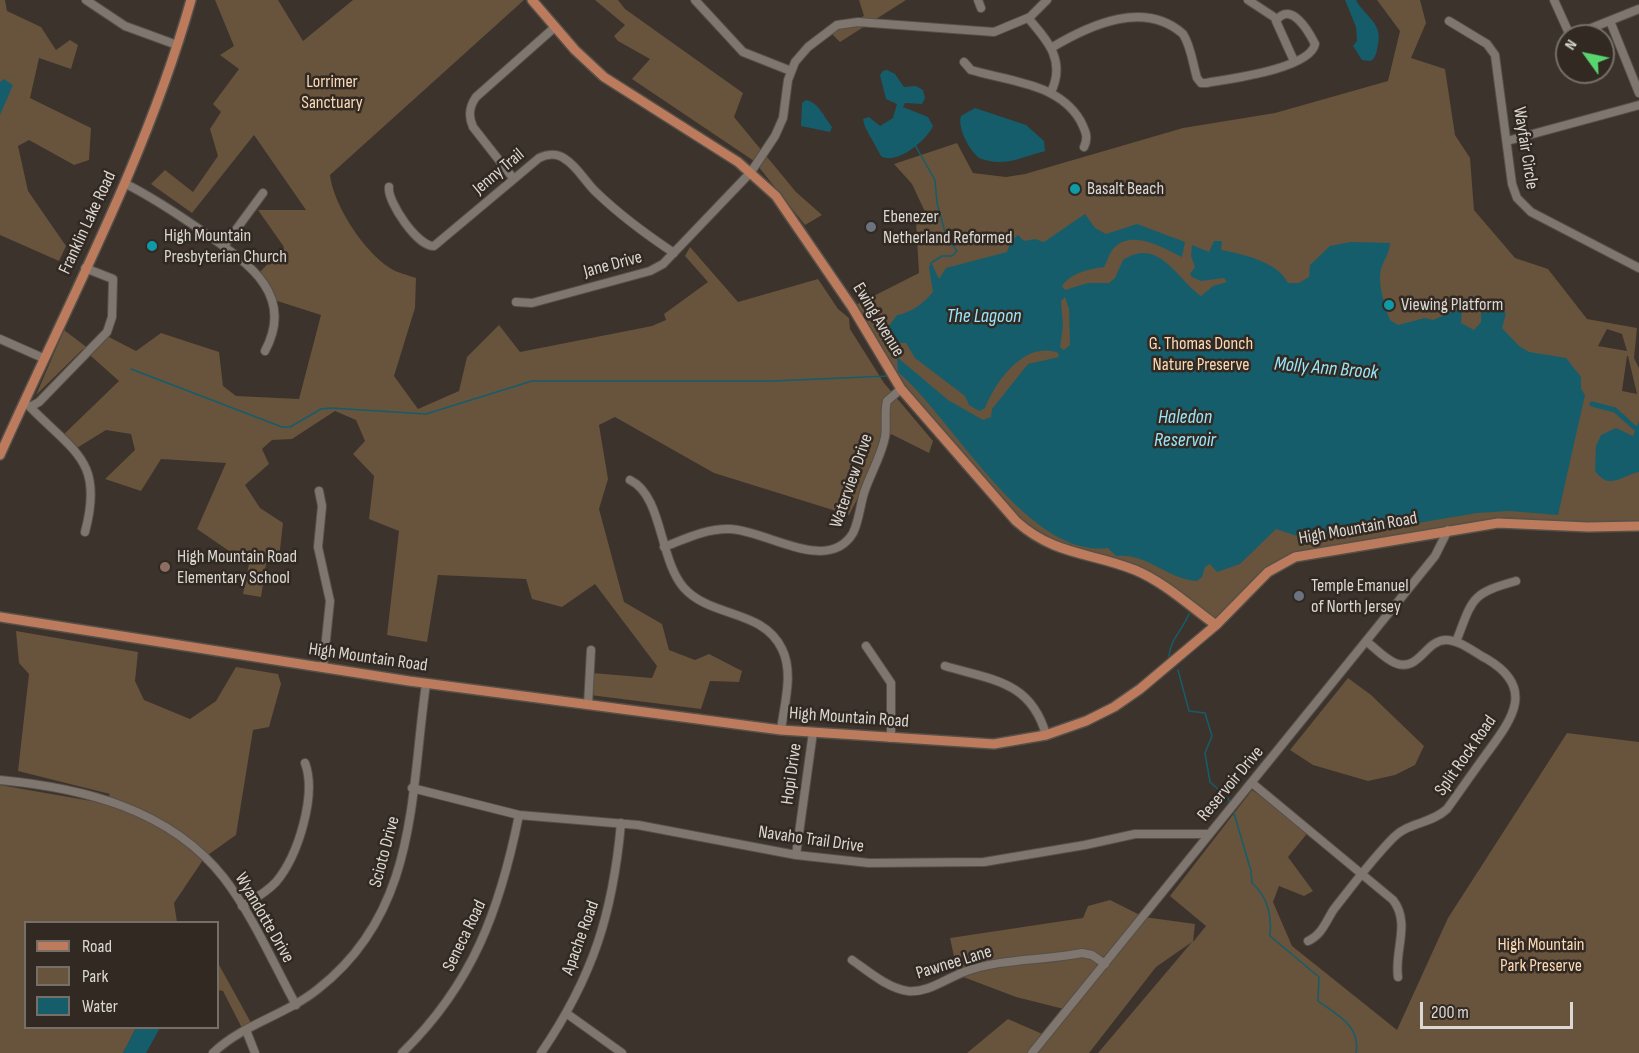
<!DOCTYPE html>
<style>
body{margin:0}
#map{position:relative;width:1639px;height:1053px;overflow:hidden;background:#3b332c;font-family:"Sofia Sans Condensed",sans-serif}
canvas{display:block}
.legend{position:absolute;left:24px;top:921px;width:195px;height:108px;box-sizing:border-box;background:#312922;border:2px solid #756f68;margin:0;padding:8px 10px;list-style:none;font-size:18px;color:#dbd7d2}
.legend li{display:flex;align-items:center;gap:12px;height:30px}
.legend b{width:30px;border:2px solid #756f68}
.north{position:absolute;left:1555px;top:24px;width:60px;height:60px;box-sizing:border-box;background:#312922;border:2px solid #756f68;border-radius:50%;rotate:303deg;font-size:16px;font-weight:700;line-height:24px;text-align:center;color:#dbd7d2}
.north::after{content:'';display:block;margin:auto;width:21px;height:27px;background:#59d56f;clip-path:polygon(50% 0,100% 100%,50% 72%,0 100%)}
.scale{position:absolute;left:1420px;top:1002px;width:153px;height:27px;box-sizing:border-box;border:3px solid #dbd7d2;border-top:0;padding-left:8px;font-size:18px;line-height:21px;white-space:nowrap;color:#dbd7d2;-webkit-text-stroke:4px #312922;paint-order:stroke}
</style>
<div id="map">
<canvas width="1639" height="1053"></canvas>
<ul class="legend">
<li><b style="height:8px;background:#bd7b5d"></b>Road</li>
<li><b style="height:16px;background:#68533c"></b>Park</li>
<li><b style="height:16px;background:#165d6c"></b>Water</li>
</ul>
<div class="north">N</div>
<div class="scale">200 m</div>
</div>
<script>
const g = document.querySelector('canvas').getContext('2d');
g.lineJoin = 'round';
function paint(path, color) { g.fillStyle = color; g.fill(path, 'evenodd'); }
function strokePath(path, color, width, dash) { g.strokeStyle = color; g.lineWidth = width; g.lineCap = dash ? 'butt' : 'round'; g.setLineDash(dash || []); g.stroke(path); }
function label(font, color, halo, rows, align = 'center') {
  g.font = font + ' "Sofia Sans Condensed",sans-serif'; g.lineWidth = 5; g.setLineDash([]); g.textBaseline = 'middle'; g.strokeStyle = halo; g.fillStyle = color; for (const [text, x, y, turn = 0] of rows) {
    g.save(); g.translate(x, y); g.rotate((+turn || 0) * Math.PI / 180); g.textAlign = isNaN(turn) ? turn : align; if (halo) g.strokeText(text, 0, 0); g.fillText(text, 0, 0); g.restore();
  }
}
paint(new Path2D(`
 M0 0H5L7 11 41 27 56 50 70 40 78 45 71 69 39 58 30 98 91 128 89 160 74 165 29 140 18 146 28 191 66 246 59 261 0 235Z
 M215 0H278L303 41 353 0H524L330 175C333 204 364 252 390 268 397 273 408 275 416 278L415 308 394 376 418 409 459 391 467 357 499 325 520 352 652 326 666 320 664 314 708 282 685 256 690 247 738 302 818 279 838 309 849 318 850 329 884 383 933 441 929 453 891 434 849 515 714 473 615 417 599 425 608 479 599 509 624 602 662 624 669 650 695 660 709 654 742 671 739 682 710 681 701 709 590 695 592 673 652 678 657 666 595 584 562 607 532 599 526 579 438 575 427 642 387 635 399 531 369 519 374 476 353 454 365 441 356 420 335 411 292 439 272 440 262 449 269 464 245 485 260 508 283 523 279 559 266 564 261 597 243 594 250 559 232 553 197 529 226 463 161 459 141 491 105 479 135 450 131 434 106 430 72 451 60 438 119 381 83 349 36 395 64 330 93 352 107 336 136 351 161 333 219 352 223 386 236 396 299 399 321 315 271 299 259 273 284 247 258 210H306L254 135 192 213 151 184 165 170 193 192 218 156 210 129 221 112 213 104 239 69 220 55 234 46Z
 M595 0H618L625 9 743 93 734 117 796 192 822 215 805 225 754 161 632 79 650 59 618 41 614 36 625 25Z
 M859 0H906L840 42 829 31 864 16Z
 M1377 0H1420L1426 23 1411 58 1445 69 1455 135 1470 158 1474 210 1515 258 1548 269 1587 319 1637 328 1634 358 1639 368V526L1524 523 1286 560 1216 625 1146 576 1033 535 901 389 852 307 919 273 916 222 926 214 912 184 894 164 957 143 973 173 1006 177 1025 174 1183 128 1275 113 1388 81 1400 31ZM1607 329 1622 334 1627 351 1598 346ZM1627 356H1628L1637 394 1622 391Z
 M16 631 138 652 135 681 144 700 190 719 216 701 236 667 278 674 281 684 269 727 253 730 236 835 205 857 174 903 177 922H26V1028H136L123 1053H0V785L103 803 110 794 18 771 29 674 19 663Z
 M1348 678 1371 695 1424 746 1415 765 1395 775 1368 781 1313 765 1290 750Z
 M1567 733 1639 742V1053H1098L1192 942 1156 967 1089 1053H967L1008 1019 1047 1036 1068 1010 1016 997 958 975 950 938 1083 918 1088 906 1110 900 1144 917 1195 924 1193 942 1206 926 1170 896 1252 790 1310 830 1288 857 1313 891 1304 896 1279 886 1273 902 1292 946 1397 1030 1448 918Z
 M218 963 255 1030 245 1034 223 991 218 990Z`), '#68533c');
paint(new Path2D(`
 M1345 0H1356C1365 17 1383 23 1378 44 1377 51 1376 57 1371 61L1362 60 1353 46 1357 41 1356 27Z
 M887 70 895 74 904 87 916 86 923 90 925 98 922 104 905 103 903 107 928 117 933 126C927 140 896 166 881 156L865 127 863 119 869 117 880 126 893 118 897 104 886 99 880 75 883 71Z
 M4 79 13 85 0 115V82Z
 M806 100C819 103 824 117 832 127L830 132 801 126 802 103Z
 M975 108 1026 125 1044 141 1045 151C1022 157 1003 168 979 158 969 150 957 127 961 116Z
 M1085 214 1095 228 1106 234 1137 224 1185 242 1182 257C1163 248 1131 228 1113 249 1109 254 1107 262 1104 267 1089 269 1071 273 1062 286L1065 290 1088 283H1109L1115 278 1123 260C1158 236 1177 279 1201 296L1213 286 1227 282 1224 278 1201 281 1192 277 1190 274 1195 267 1191 256 1192 245 1209 252 1214 241H1222L1221 250C1243 254 1278 262 1288 283H1299L1309 277 1310 265 1330 246 1351 242 1390 243C1389 253 1386 257 1382 266 1376 281 1385 305 1390 320L1398 325 1425 318 1433 320 1457 310 1462 311 1461 323 1474 330 1481 322V313L1501 310 1506 313 1502 328 1519 346 1529 352 1566 358 1581 377V389L1585 395 1558 515 1510 511 1477 513 1347 535 1303 538 1276 529 1240 564 1217 572 1210 564 1205 567 1202 577 1197 581C1166 579 1149 553 1116 556L1108 548C1028 559 953 419 898 372L897 357 948 400 983 420 991 417 992 409 1028 364 1059 357 1058 353C1025 340 995 382 985 408L979 411 969 405 965 396 915 358 906 343H895L888 327 897 315C911 313 924 303 933 292L929 268 931 262 939 279 946 268 1007 252 1011 241 1018 235 1024 241 1035 239 1044 242ZM1065 297 1069 309 1070 345 1064 350 1060 347 1063 326 1061 301Z
 M1639 421V472C1620 476 1610 491 1595 471L1596 446 1601 435 1616 428 1633 436Z
 M136 1028H160L146 1053H123Z`), '#165d6c');
strokePath(new Path2D(`
 M915 145 935 180 937 203 946 236 957 251 952 256H942L931 263
 M865 315 879 324 892 344 895 343
 M131 369 282 427H290L321 409 331 408 426 414 532 381H773L889 376
 M1169 656C1170 640 1183 629 1189 614
 M1178 670 1189 711 1205 713 1212 736 1205 753 1210 782 1227 797 1230 802
 M1233 810 1251 871 1252 883C1268 897 1272 915 1270 936L1319 977 1318 1001C1337 1015 1361 1026 1356 1053`), '#165d6c', 1.5);
strokePath(new Path2D(`
 M1592 404 1615 410 1635 428`), '#165d6c', 5);
const minor = new Path2D(`
 M86 0 125 26 177 45
 M695 0 743 52 791 71
 M978 0 981 8
 M1248 0 1277 19
 M1554 0 1568 31 1574 35 1639 9
 M1028 18C1048 41 1066 61 1051 92
 M1449 21 1487 44 1495 55 1512 184 1517 198 1531 212 1639 268
 M1610 21 1639 93
 M1051 48C1091 24 1145 0 1183 34 1191 46 1193 65 1197 78L1201 83H1206C1228 79 1310 69 1315 44 1309 32 1291 0 1276 21L1294 61
 M964 62 971 70C1008 81 1058 83 1080 120 1085 130 1089 137 1084 147
 M1507 141 1639 105
 M513 178 473 127C468 116 469 107 476 97L555 27
 M126 184C154 198 179 215 205 233 246 262 296 293 265 351
 M389 187C387 202 418 247 434 246L539 158C547 154 557 153 565 159 577 166 586 183 597 193 621 216 647 235 674 253
 M224 246 263 193
 M516 302 532 303 650 271 663 264 751 172 775 136 783 118 788 80 795 62 808 47 837 25 858 22 994 32 1030 17 1047 0
 M0 339 43 358
 M29 406C75 453 104 461 85 532
 M30 407 39 402 107 332 112 317 113 279 85 268
 M630 480C663 496 659 560 684 588 711 618 763 609 782 649 794 673 784 705 781 730
 M319 491 322 506 318 547 330 601 323 668
 M664 547C685 539 707 528 730 529 766 530 828 575 853 533 859 521 860 506 864 493 870 474 881 457 885 437 887 425 884 412 887 401L901 389
 M1456 642C1473 598 1470 594 1516 581
 M866 646 891 683V738
 M945 666C992 680 1031 681 1046 735
 M588 705 591 650
 M0 780C83 788 170 809 224 878 253 916 273 963 296 1005
 M1252 783 1393 900C1411 923 1394 951 1398 977
 M412 788 519 815 638 825 796 855 869 863 984 862 1085 845 1135 834H1208
 M796 855 813 732
 M242 906C254 899 266 893 276 882 298 856 317 795 305 763
 M1308 941C1322 935 1326 921 1334 909 1353 885 1372 859 1394 837 1409 822 1431 824 1447 809 1460 791 1473 772 1487 753 1512 719 1536 688 1487 659 1475 653 1460 640 1446 640 1425 640 1419 673 1395 663 1385 659 1375 648 1366 641
 M852 960C868 971 887 988 908 991 928 993 945 979 964 972 1001 958 1043 961 1082 953L1092 955 1105 964
 M566 1013 622 1053
 M246 1030 255 1053
 M213 1053C243 1024 286 1015 318 989 418 911 410 796 426 684
 M402 1053C473 984 500 909 519 815
 M541 1053C593 977 613 913 621 823
 M1032 1053 1435 556 1448 530`);
const major = new Path2D(`
 M532 0 575 50 604 77 738 162 776 196 852 307 901 389 1016 521C1055 556 1091 552 1135 570 1164 582 1191 607 1216 625
 M0 455C67 305 146 159 191 0
 M0 617 409 681 781 730 994 744 1046 735 1086 721 1114 707 1140 689 1216 625 1268 572 1295 557 1498 523 1588 527 1639 526`);
strokePath(minor, '#565049', 10);
strokePath(major, '#565049', 12);
strokePath(minor, '#7f776f', 8);
strokePath(major, '#bd7b5d', 9);
for (const [x, y, r, color] of [
 [1075,189,6,"#0f9aa8"],
 [871,227,6,"#6b7280"],
 [152,246,6,"#0f9aa8"],
 [1389,305,6,"#0f9aa8"],
 [165,567,6,"#8d6e63"],
 [1299,596,6,"#6b7280"]
]) { const dot = new Path2D(); dot.arc(x, y, r, 0, 2 * Math.PI); g.fillStyle = color; g.fill(dot); strokePath(dot, '#312922', 2); }
label('18px', '#fcdab6', '#312922', [
 ["Lorrimer",332,82],
 ["Sanctuary",332,103],
 ["G. Thomas Donch",1201,344],
 ["Nature Preserve",1201,365],
 ["High Mountain",1541,945],
 ["Park Preserve",1541,966]
]);
label('18px', '#dbd7d2', '#312922', [
 ["Wayfair Circle",1525,148,81],
 ["Jenny Trail",499,172,-40],
 ["Franklin Lake Road",88,223,-65],
 ["Jane Drive",613,265,-15],
 ["Ewing Avenue",878,320,59],
 ["Waterview Drive",852,481,-71],
 ["High Mountain Road",1358,529,-10],
 ["High Mountain Road",368,658,8],
 ["High Mountain Road",849,718,4],
 ["Split Rock Road",1466,756,-55],
 ["Hopi Drive",792,774,-82],
 ["Reservoir Drive",1231,784,-50],
 ["Navaho Trail Drive",811,840,8],
 ["Scioto Drive",385,852,-75],
 ["Wyandotte Drive",264,918,60],
 ["Seneca Road",465,936,-64],
 ["Apache Road",581,938,-70],
 ["Pawnee Lane",954,963,-17]
]);
label('18px', '#dbd7d2', '#312922', [
 ["Basalt Beach",1087,189],
 ["Ebenezer",883,217],
 ["Netherland Reformed",883,238],
 ["High Mountain",164,236],
 ["Presbyterian Church",164,257],
 ["Viewing Platform",1401,305],
 ["High Mountain Road",177,557],
 ["Elementary School",177,578],
 ["Temple Emanuel",1311,586],
 ["of North Jersey",1311,607]
], 'left');
label('italic 20px', '#99e6fa', '#312922', [
 ["The Lagoon",984,317],
 ["Molly Ann Brook",1326,369,5],
 ["Haledon",1185,418],
 ["Reservoir",1185,441]
]);
</script>
